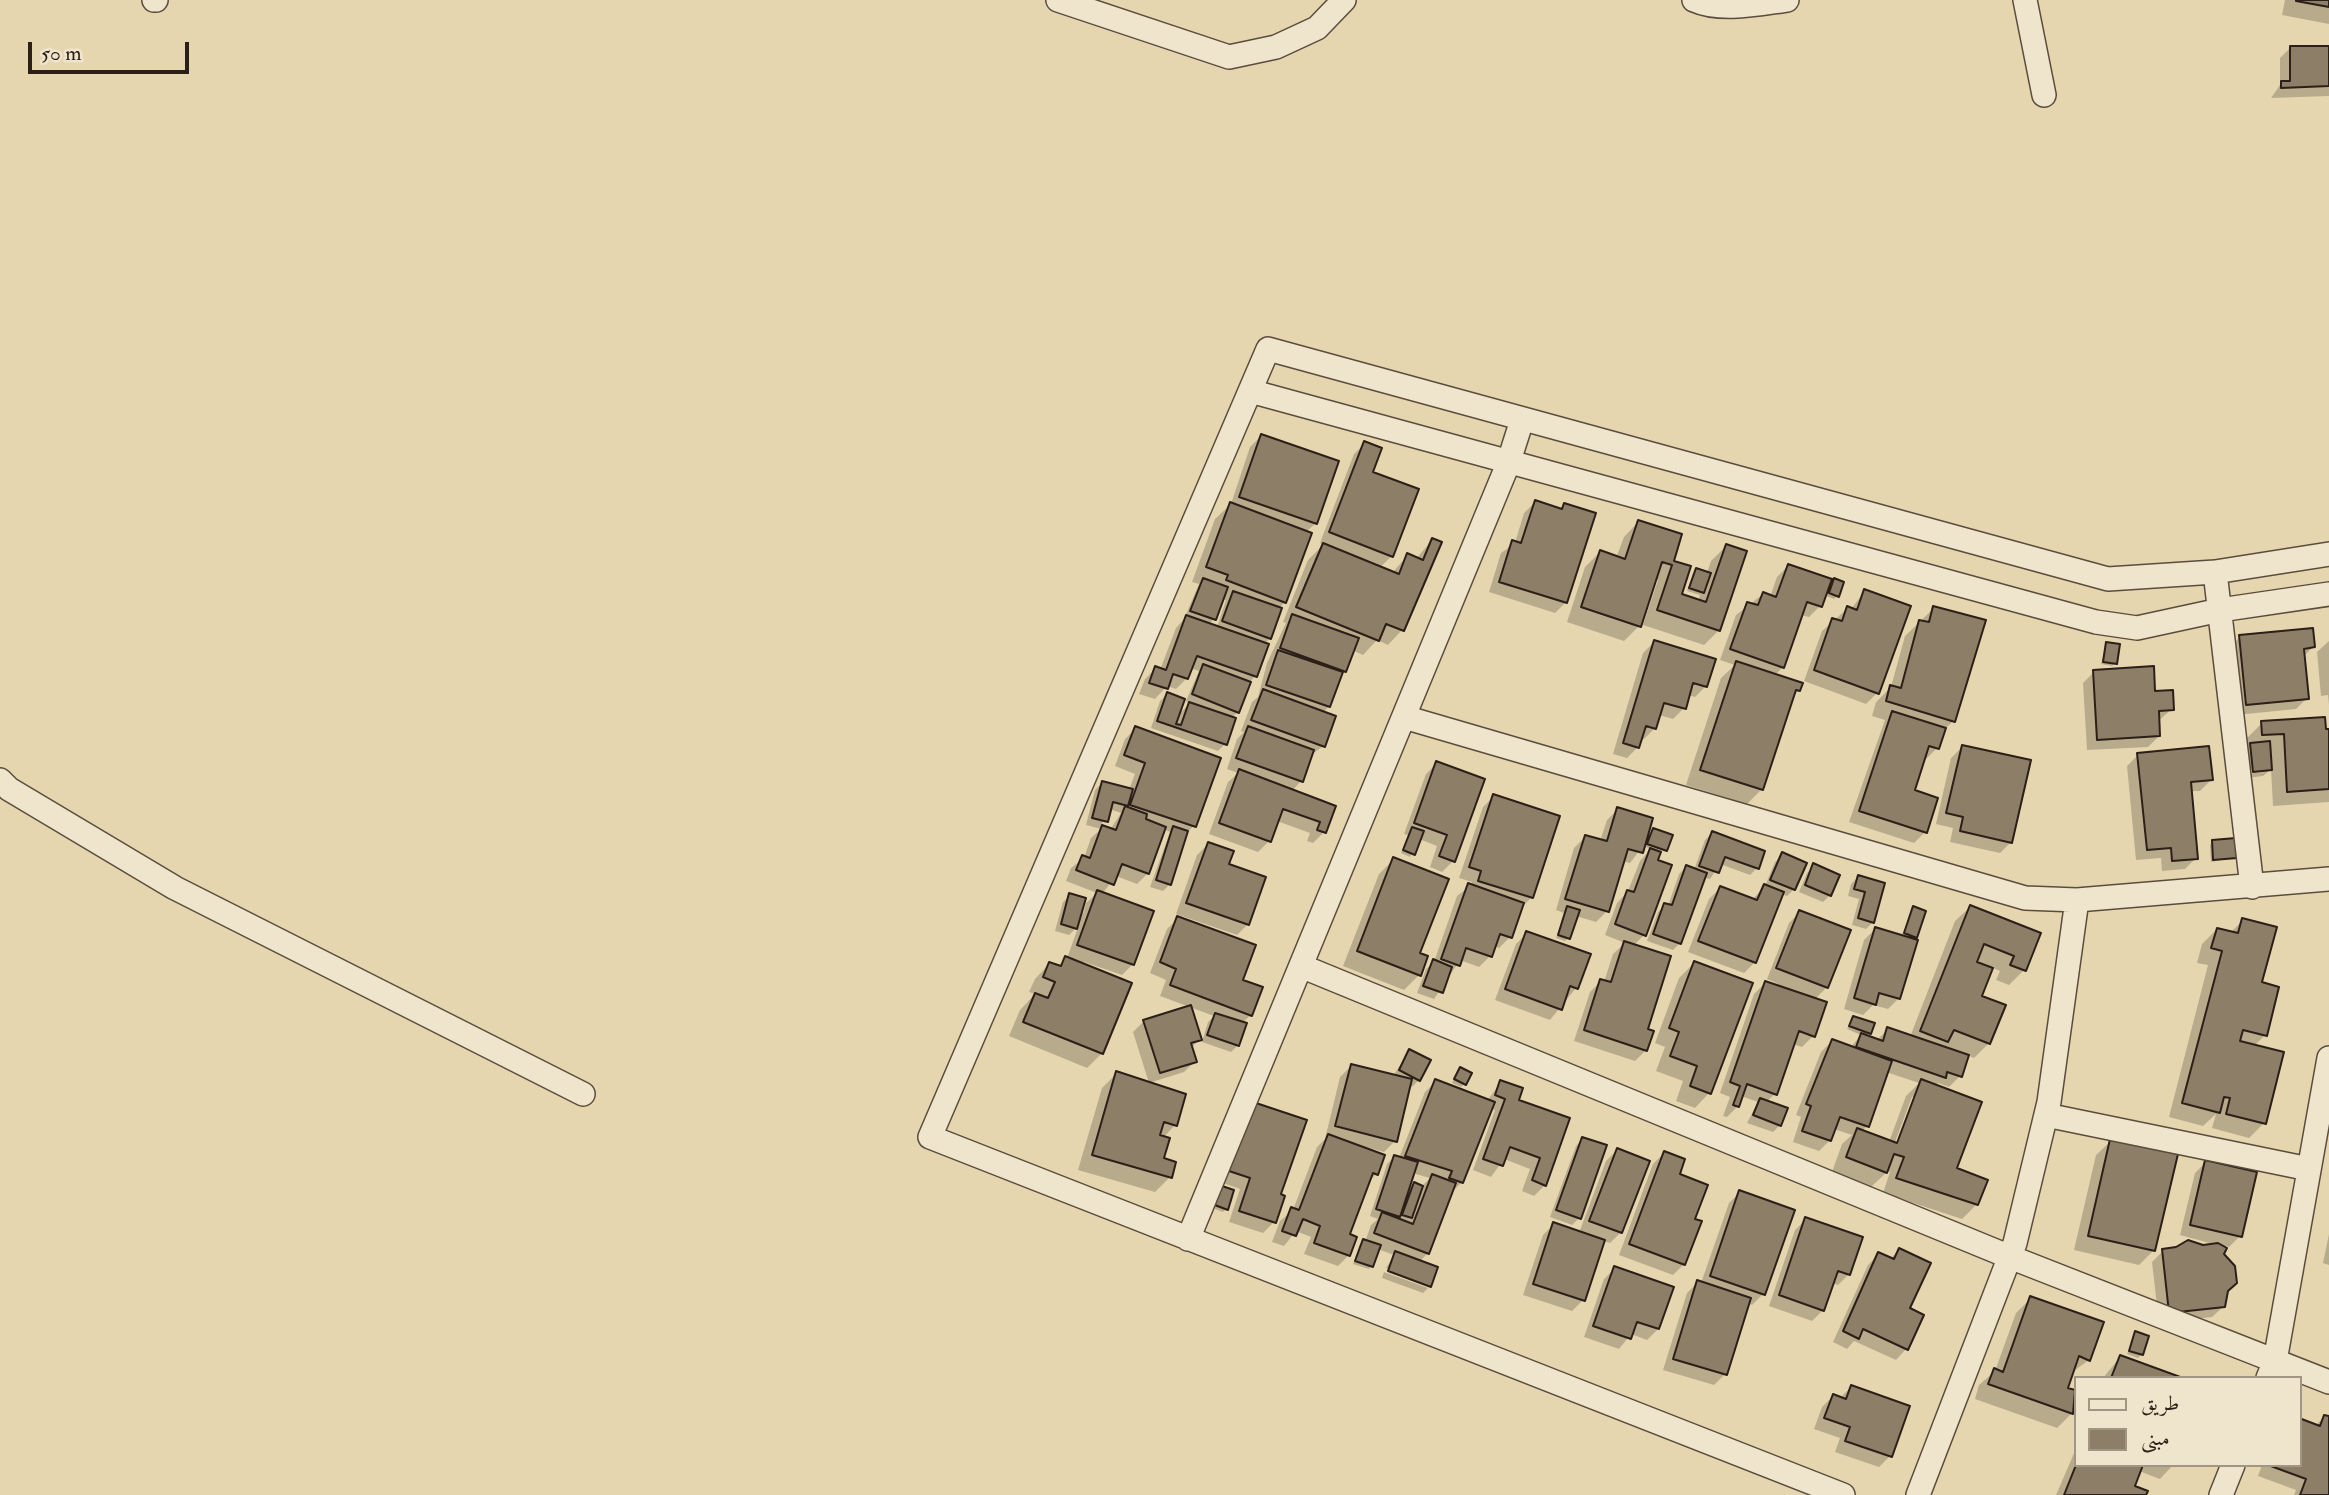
<!DOCTYPE html>
<meta charset="utf-8">
<style>
body{margin:0}
#map{position:relative;width:2329px;height:1495px;overflow:hidden;background:#e6d6b0;font-family:"IM FELL Double Pica",Amiri,serif}
canvas{display:block}
.legend{position:absolute;left:2074px;top:1376px;width:228px;height:91px;box-sizing:border-box;background:#efe4cc;border:2px solid #a19584;margin:0;padding:9px 12px;list-style:none;font-size:21px;color:#2b1f17}
.legend li{display:flex;align-items:center;gap:14px;height:35px}
.legend b{width:35px;border:2px solid #a19584}
.scale{position:absolute;left:28px;top:42px;width:161px;height:32px;box-sizing:border-box;border:4px solid #2b1f17;border-top:0;padding-left:9px;font-size:21px;line-height:24px;white-space:nowrap;color:#2b1f17;-webkit-text-stroke:5px #efe4cc;paint-order:stroke}
</style>
<div id="map">
<canvas width="2329" height="1495"></canvas>
<ul class="legend">
<li><b style="height:9px;background:#efe4cc"></b>طريق</li>
<li><b style="height:19px;background:#8c7e67"></b>مبنى</li>
</ul>
<div class="scale">50 m</div>
</div>
<script>
const g = document.querySelector('canvas').getContext('2d');
g.lineJoin = 'round';
function paint(path, color) { g.fillStyle = color; g.fill(path, 'evenodd'); }
function strokePath(path, color, width, dash) { g.strokeStyle = color; g.lineWidth = width; g.lineCap = dash ? 'butt' : 'round'; g.setLineDash(dash || []); g.stroke(path); }
paint(new Path2D(`
 M2285 0H2329V24L2282 15Z
 M2291 47H2329V96L2271 98 2280 85V58Z
 M1261 436 1316 523 1306 532 1285 602 1278 609 1270 638 1264 644 1255 676 1249 683 1238 712 1231 718 1225 744 1218 751 1151 728 1160 701 1167 694 1186 701 1199 671 1190 668 1187 678 1176 689 1167 686 1155 699 1139 694 1145 679 1156 668 1160 670 1176 628 1184 619 1199 584 1192 582 1215 519 1231 504 1250 447ZM1222 599 1226 600 1217 627 1209 624 1214 619ZM1183 700 1190 703 1177 716Z
 M1365 443 1392 556 1379 568 1392 573 1408 555 1416 559 1432 540 1402 630 1388 645 1377 640 1363 655 1352 650 1329 706 1323 713V746L1310 756 1301 781 1292 791 1334 807 1324 832 1313 843 1307 841 1310 833 1277 821 1269 841 1258 852 1209 834 1228 782 1238 773 1227 769 1237 739 1244 732 1241 731 1252 702 1258 697 1267 663 1286 623 1283 622 1308 560 1323 545 1320 543 1354 454Z
 M1535 502 1559 510 1564 505 1566 602 1555 613 1489 592 1501 553 1515 543 1524 513Z
 M1638 522 1671 562 1680 595 1698 601 1700 595 1687 591 1693 573 1696 570 1707 573 1711 561 1726 546 1719 630 1704 645 1643 625 1658 580 1655 579 1639 626 1624 641 1567 622 1585 567 1600 552 1616 558 1624 537Z
 M1788 566 1826 589 1835 580 1837 596 1834 599 1824 595 1820 606 1809 617 1801 615 1783 667 1774 676 1799 690 1792 697 1762 789 1747 804 1686 785 1721 678 1735 665 1720 660 1736 615 1763 594 1770 597 1777 577Z
 M1865 591 1877 693 1866 704 1804 681 1822 631 1848 608 1851 609Z
 M1934 608 1953 721 1942 732 1937 748 1926 759 1923 758 1912 791 1925 832 1914 843 1849 822 1885 720 1872 716 1876 702 1891 687 1905 636Z
 M2240 637 2313 647 2303 657 2307 698 2296 709 2236 715 2229 648Z
 M2329 641V705L2328 695 2321 696 2317 652Z
 M1654 642 1706 686 1695 697 1688 695 1684 708 1673 719 1659 715 1655 728 1644 739 1640 738 1638 747 1627 758 1613 754 1643 653Z
 M2106 644 2115 663 2112 666 2101 664Z
 M2094 672 2154 693 2172 709 2158 721 2159 736 2148 747 2087 750 2083 683Z
 M2262 723 2329 731V802L2273 806 2271 769 2263 776 2246 778V774L2265 772V769L2245 771 2244 752 2248 748 2247 738Z
 M1136 728 1194 826 1185 834 1170 884 1163 891 1150 887 1170 832 1164 829 1148 873 1137 884 1116 876 1102 894 1133 964 1122 975 1084 962 1102 1053 1087 1068 1009 1036 1020 1010 1035 994 1029 992 1035 979 1049 964 1057 967 1067 958 1079 925 1069 935 1055 931 1063 902 1070 895 1083 914 1086 903 1097 893 1066 881 1071 868 1084 858 1091 838 1101 829 1086 825 1095 790 1102 783 1129 790 1135 774 1115 766 1125 739ZM1109 809 1121 813 1110 830 1101 826Z
 M1962 747 2011 842 2000 853 1950 842 1953 828 1936 824 1951 758Z
 M2138 755 2211 780 2200 791H2190L2196 858 2185 869 2162 871 2161 858 2136 860 2127 766Z
 M1437 763 1453 861 1442 872 1430 867 1437 846 1419 839 1410 857 1401 853 1408 835 1404 834 1426 774Z
 M1494 796 1558 817 1531 898 1520 909 1510 937 1499 948 1494 946 1490 956 1479 967 1460 960 1434 999 1417 993 1426 969 1434 962 1457 896 1470 886 1472 882 1459 878 1483 807Z
 M1618 809 1646 837 1653 830 1670 836 1656 861 1644 935 1633 946 1646 1030V1050L1635 1061 1574 1041 1590 992 1601 981 1604 982 1613 954 1625 943 1605 935 1617 903 1628 891 1640 861 1651 849 1643 846 1630 863 1622 861 1607 911 1596 922 1576 916 1568 938 1565 941 1556 938 1564 913 1556 910 1574 848 1585 837 1600 841 1607 820Z
 M1712 833 1757 868 1750 875 1720 864 1710 879 1703 877 1680 943 1673 950 1647 941 1658 912 1665 905 1668 906 1679 874 1686 867 1694 870 1705 840Z
 M2213 842 2235 857 2211 862 2210 845Z
 M1208 844 1227 865 1248 924 1237 935 1176 914 1197 855Z
 M1782 855 1794 889 1787 896 1781 894 1755 962 1744 973 1688 952 1709 899 1720 888 1752 900 1765 886 1775 862Z
 M1394 859 1418 955 1419 975 1404 990 1343 966 1379 874Z
 M1814 866 1830 895 1823 902 1799 892 1807 873Z
 M1858 877 1883 884 1873 922 1866 929 1852 925 1859 899 1848 896 1851 884Z
 M1970 907 2039 934 2024 970 2009 985 1996 980 2000 971 1991 967 1979 997 1989 1043 1974 1058 1967 1055 1960 1076 1949 1087 1938 1083 1934 1086 1955 1169 1977 1204 1962 1219 1883 1193 1890 1172 1888 1171 1871 1187 1832 1172 1842 1144 1852 1135 1834 1129 1830 1140 1819 1151 1793 1142 1801 1117 1796 1115 1821 1052 1832 1041 1850 1048 1861 1035 1847 1029 1853 1018 1869 1033 1866 1036 1877 1040 1888 1029 1910 1037 1955 921ZM1886 1072 1919 1083 1906 1096 1889 1142 1862 1131 1867 1126ZM1912 1097H1916L1895 1151 1892 1150Z
 M1914 908 1916 937 1899 998 1888 1009 1873 1005 1863 1015 1844 1009 1864 940 1875 929 1901 937Z
 M1800 912 1827 987 1814 1000 1813 1036 1802 1047 1793 1044 1775 1094 1766 1102 1780 1125 1773 1132 1747 1123 1758 1102 1741 1096 1738 1106 1727 1117 1723 1116 1730 1097 1720 1093 1754 994 1765 983 1777 987 1778 984 1767 979 1789 923Z
 M1178 918 1241 981 1251 1015 1242 1023 1238 1045 1231 1052 1202 1042 1208 1022 1214 1016 1160 996 1166 980 1150 973 1167 929Z
 M2243 920 2260 984 2265 1035 2254 1046 2264 1123 2249 1138 2212 1128 2216 1114 2203 1126 2169 1117 2208 965 2197 963 2202 944 2217 929 2230 933Z
 M1527 933 1576 988 1550 1020 1495 1000 1516 944Z
 M1694 963 1709 1093 1695 1108 1676 1101 1683 1081 1656 1071 1665 1047 1655 1043 1679 978Z
 M1144 1021 1200 1039 1191 1048 1195 1061 1184 1072 1149 1083 1133 1032Z
 M1409 1052 1419 1080 1412 1087 1409 1085 1395 1141 1384 1152 1365 1147 1376 1174 1368 1183 1348 1235 1349 1255 1338 1266 1304 1254 1311 1237 1296 1231 1284 1246 1272 1242 1280 1221 1293 1210 1317 1147 1325 1139 1340 1077 1351 1066 1393 1076Z
 M1460 1069 1464 1084 1461 1087 1452 1083Z
 M1117 1073 1175 1125 1163 1138 1162 1160 1170 1177 1155 1192 1078 1170 1102 1088Z
 M1436 1081 1487 1101 1501 1082 1517 1101 1568 1119 1545 1185 1534 1196 1522 1191 1530 1169 1504 1159 1491 1177 1473 1170 1495 1110 1490 1108 1462 1182 1450 1194 1428 1253 1419 1262 1430 1286 1428 1287V1284L1386 1268 1394 1255 1378 1249 1369 1269 1353 1264 1360 1244 1365 1242 1371 1225 1378 1219 1370 1216 1387 1164 1394 1157 1399 1158 1425 1092ZM1412 1173 1430 1178 1421 1187 1414 1184 1406 1192Z
 M1240 1114 1279 1195 1283 1197 1274 1222 1263 1233 1229 1222 1240 1189 1217 1181Z
 M1583 1139 1579 1218 1572 1225 1550 1217 1576 1146Z
 M2111 1141 2153 1251 2139 1265 2074 1250 2096 1155Z
 M1617 1150 1621 1232 1610 1243 1603 1241 1583 1300 1572 1311 1523 1295 1543 1235 1554 1224 1579 1233 1606 1161Z
 M1664 1153 1677 1175 1693 1220 1684 1264 1673 1275 1619 1255 1653 1164Z
 M2206 1162 2240 1236 2229 1247 2226 1246 2222 1255 2226 1291 2224 1306 2212 1317 2159 1323 2152 1262 2163 1251 2217 1245 2180 1235 2195 1173Z
 M1216 1190 1226 1209 1223 1212 1210 1207Z
 M1740 1192 1763 1294 1752 1305 1748 1303 1725 1374 1714 1385 1663 1370 1687 1293 1698 1282 1701 1283 1729 1203Z
 M1806 1219 1849 1274 1838 1285 1832 1283 1823 1310 1812 1321 1769 1306 1795 1230Z
 M2329 1234V1265L2323 1263Z
 M1899 1250 1908 1309 1906 1349 1896 1360 1854 1341 1847 1349 1833 1342 1868 1265 1879 1254 1890 1259Z
 M1615 1268 1658 1329 1647 1340 1631 1334 1619 1349 1584 1337 1604 1279Z
 M1384 1272 1428 1288 1423 1293 1382 1278Z
 M2031 1298 2089 1360 2071 1373 2066 1389 2075 1392V1403L2072 1413 2057 1428 1975 1399 1979 1385 1995 1371 2016 1313Z
 M2136 1333 2141 1355 2138 1358 2127 1354Z
 M2120 1357 2178 1378H2103Z
 M1851 1387 1890 1456 1879 1467 1835 1452 1840 1438 1814 1429 1822 1407 1833 1396 1840 1398Z
 M2324 1417 2329 1418V1495H2294L2296 1490 2258 1476 2262 1465H2299L2315 1426Z
 M2075 1451V1465H2173L2160 1479 2139 1471 2133 1487 2144 1495H2056Z`), '#0003');
const building = new Path2D(`
 M2329 0V7L2296 1V0Z
 M2290 46H2329V86L2281 88V81H2290Z
 M1261 434 1339 461 1317 524 1239 497Z
 M1364 441 1382 448 1373 472 1419 489 1393 557 1329 532Z
 M1535 500 1562 509 1564 503 1596 513 1567 603 1499 582 1512 540 1521 543Z
 M1230 502 1312 533 1286 603 1226 580 1228 575 1206 567Z
 M1638 520 1682 534 1674 561 1691 566 1682 594 1706 602 1726 544 1747 551 1720 631 1657 610 1672 565 1662 562 1641 627 1581 607 1600 550 1625 559Z
 M1432 538 1442 542 1404 631 1386 624 1379 641 1296 607 1323 543 1399 574 1407 553 1423 560Z
 M1788 564 1832 579 1822 607 1807 602 1784 668 1730 649 1747 602 1758 605 1763 592 1776 597Z
 M1696 568 1711 573 1704 593 1689 588Z
 M1203 578 1228 587 1216 620 1190 611Z
 M1834 578 1844 582 1839 597 1829 593Z
 M1864 589 1911 606 1879 694 1814 670 1832 618 1842 621 1847 606 1857 610Z
 M1233 591 1282 608 1271 639 1222 621Z
 M1933 606 1986 620 1955 722 1886 701 1890 685 1901 688 1919 620 1929 622Z
 M1292 614 1359 638 1346 672 1280 648Z
 M1186 615 1269 644 1257 677 1197 656 1188 679 1173 674 1168 689 1149 683 1155 666 1166 670Z
 M2313 628 2315 647 2304 649 2309 699 2246 705 2239 635Z
 M1654 640 1716 659 1707 687 1693 683 1686 709 1664 703 1656 729 1646 726 1639 748 1623 743Z
 M2106 642 2120 644 2117 664 2103 662Z
 M1278 650 1343 672 1330 707 1266 685Z
 M1736 661 1803 683 1800 691 1796 690 1763 790 1700 770Z
 M1203 664 1251 682 1239 713 1192 694Z
 M2154 666 2155 691 2173 690 2174 710 2159 711 2160 736 2097 740 2093 670Z
 M1263 689 1336 716 1325 747 1251 720Z
 M1167 692 1185 699 1176 724 1181 725 1189 702 1236 718 1227 745 1157 721Z
 M1892 711 1946 728 1939 749 1929 746 1915 790 1938 798 1927 833 1859 811Z
 M2325 717 2326 729H2329V789L2287 792 2284 734 2262 735 2261 721Z
 M1135 726 1221 758 1196 827 1130 805 1145 763 1124 755Z
 M1248 726 1314 750 1303 782 1236 758Z
 M2270 741 2272 770 2253 772 2250 743Z
 M1962 745 2031 760 2012 843 1960 831 1963 817 1946 813Z
 M2209 746 2213 780 2191 782 2198 859 2172 861 2171 848 2147 850 2137 753Z
 M1436 761 1485 779 1455 862 1439 856 1447 835 1414 823Z
 M1239 769 1336 806 1326 833 1317 830 1320 822 1283 809 1271 842 1219 823Z
 M1102 781 1133 789 1128 806 1113 802 1108 822 1092 818Z
 M1493 794 1560 816 1533 898 1478 881 1481 871 1469 867Z
 M1125 806 1147 814 1146 819 1166 827 1149 874 1122 864 1114 885 1076 870 1082 855 1090 858 1102 825 1116 830Z
 M1617 807 1653 818 1643 853 1628 849 1609 912 1565 899 1585 835 1607 841Z
 M1173 826 1188 831 1171 885 1156 880Z
 M1412 827 1424 831 1415 855 1403 850Z
 M1653 828 1673 835 1667 851 1647 844Z
 M1712 831 1765 851 1759 869 1725 857 1719 873 1699 866Z
 M2236 838 2237 858 2213 860 2212 840Z
 M1208 842 1234 851 1229 864 1266 877 1249 925 1186 903Z
 M1650 848 1661 852 1658 860 1672 865 1646 936 1615 924 1627 890 1634 892Z
 M1782 852 1807 863 1795 890 1770 880Z
 M1393 857 1449 879 1420 953 1428 956 1421 976 1357 951Z
 M1813 863 1840 875 1831 896 1805 885Z
 M1686 865 1707 873 1681 944 1653 934 1664 903 1672 905Z
 M1858 875 1885 883 1874 923 1858 918 1865 892 1854 889Z
 M1468 883 1524 903 1512 938 1500 934 1492 957 1466 948 1460 966 1441 959Z
 M1764 884 1784 892 1756 963 1698 941 1720 886 1757 900Z
 M1097 890 1154 911 1134 965 1077 945Z
 M1069 893 1086 898 1077 929 1061 924Z
 M1970 905 2041 933 2026 971 2010 965 2014 956 1984 944 1977 962 1993 968 1982 996 2006 1005 1990 1044 1954 1030 1948 1042 1920 1031Z
 M1567 906 1580 910 1570 939 1558 935Z
 M1913 906 1926 911 1917 938 1904 933Z
 M1799 910 1851 930 1828 988 1776 968Z
 M1177 916 1256 945 1243 980 1263 987 1252 1016 1170 985 1176 969 1160 962Z
 M2242 918 2277 927 2262 982 2279 987 2267 1036 2243 1030 2240 1041 2284 1052 2266 1124 2226 1114 2230 1098 2224 1097 2220 1113 2182 1103 2222 951 2211 948 2217 928 2238 933Z
 M1875 927 1918 940 1900 999 1879 993 1876 1005 1854 998Z
 M1526 931 1591 954 1578 989 1570 986 1562 1010 1505 989Z
 M1624 941 1671 956 1648 1029 1654 1031 1647 1051 1584 1030 1600 979 1611 982Z
 M1065 956 1132 983 1103 1054 1023 1022 1035 993 1048 998 1055 982 1043 977 1049 962 1061 966Z
 M1433 959 1452 967 1443 993 1423 986Z
 M1694 961 1753 983 1711 1094 1690 1086 1697 1066 1670 1056 1679 1032 1669 1028Z
 M1765 981 1827 1002 1815 1037 1799 1031 1777 1095 1747 1084 1739 1107 1733 1105 1740 1086 1730 1082Z
 M1191 1005 1202 1040 1191 1043 1197 1062 1160 1073 1143 1020Z
 M1215 1013 1247 1023 1239 1046 1207 1035Z
 M1853 1016 1875 1023 1871 1034 1849 1026Z
 M1887 1027 1969 1055 1962 1077 1947 1072 1946 1078 1856 1047 1861 1033 1883 1041Z
 M1832 1039 1892 1061 1869 1127 1840 1117 1831 1141 1802 1131 1811 1106 1806 1104Z
 M1409 1049 1431 1060 1420 1081 1399 1070Z
 M1351 1064 1412 1079 1397 1142 1335 1126Z
 M1460 1067 1472 1073 1466 1085 1454 1079Z
 M1116 1071 1186 1094 1177 1126 1164 1122 1160 1135 1170 1138 1164 1158 1176 1162 1172 1178 1092 1155Z
 M1435 1079 1495 1102 1463 1183 1449 1178 1452 1171 1405 1156Z
 M1921 1079 1982 1102 1957 1168 1988 1180 1978 1205 1896 1178 1904 1157 1894 1154 1887 1173 1846 1157 1857 1128 1897 1143Z
 M1500 1080 1523 1088 1519 1100 1570 1118 1546 1186 1532 1180 1540 1158 1510 1147 1503 1166 1483 1159 1505 1099 1495 1095Z
 M1760 1098 1788 1108 1781 1126 1753 1115Z
 M1250 1101 1307 1120 1281 1194 1285 1196 1276 1223 1239 1211 1250 1178 1226 1170Z
 M1328 1134 1385 1155 1378 1175 1373 1173 1350 1234 1357 1237 1350 1256 1314 1243 1320 1226 1303 1219 1296 1236 1282 1231 1291 1207 1299 1210Z
 M1582 1137 1607 1145 1581 1219 1556 1210Z
 M2110 1139 2178 1154 2155 1251 2088 1236Z
 M1617 1148 1650 1161 1622 1233 1589 1221Z
 M1664 1151 1685 1159 1680 1174 1708 1185 1695 1219 1702 1221 1685 1265 1629 1244Z
 M1394 1155 1418 1162 1400 1217 1376 1209Z
 M2205 1160 2257 1172 2242 1237 2190 1225Z
 M1432 1174 1456 1183 1429 1254 1374 1233 1382 1212 1413 1224Z
 M1414 1182 1423 1186 1412 1218 1402 1215Z
 M1219 1185 1234 1190 1228 1210 1212 1204Z
 M1739 1190 1795 1210 1765 1295 1710 1276Z
 M1805 1217 1863 1237 1850 1275 1838 1271 1824 1311 1779 1295Z
 M1553 1222 1605 1240 1585 1301 1533 1284Z
 M1363 1239 1381 1245 1373 1267 1355 1261Z
 M2188 1240 2203 1245 2218 1243 2227 1248 2224 1254 2235 1266 2237 1283 2228 1291 2225 1307 2169 1313 2162 1249 2176 1247Z
 M1899 1248 1931 1263 1910 1308 1924 1315 1908 1350 1863 1329 1859 1339 1843 1331 1878 1252 1894 1259Z
 M1395 1251 1438 1267 1431 1287 1388 1271Z
 M1614 1266 1674 1287 1659 1329 1637 1322 1631 1339 1593 1326Z
 M1697 1280 1751 1298 1727 1375 1673 1359Z
 M2030 1296 2104 1322 2090 1361 2079 1356 2068 1388 2075 1390 2073 1414 1988 1384 1994 1368 2003 1372Z
 M2135 1331 2149 1336 2143 1355 2129 1351Z
 M2120 1355 2183 1378H2111Z
 M1851 1385 1910 1406 1892 1457 1845 1441 1850 1427 1824 1418 1833 1394 1846 1399Z
 M2324 1415 2329 1416V1495H2300L2306 1479 2268 1465H2299V1418L2320 1426Z
 M2076 1465H2143L2135 1486 2148 1491 2146 1495H2064Z`);
paint(building, '#8c7e67');
strokePath(building, '#2b1f17', 2);
const minor = new Path2D(`
 M154 0H156
 M1058 0 1229 57 1276 47 1317 28 1344 0
 M1694 0C1721 12 1758 4 1787 0
 M2025 0 2044 95
 M1250 391 2096 622 2137 628 2220 610 2329 594
 M2215 572 2252 887
 M1404 717 2025 898 2077 900 2329 879
 M0 780 9 789 175 888 583 1094
 M1301 966 2010 1257 2329 1382
 M2046 1115 2309 1169
 M1188 1239 1508 464 1522 420
 M2268 1378 2275 1361 2329 1058
 M1843 1495 930 1137 1268 349 2108 579 2215 572 2329 554
 M1918 1495 2015 1243 2049 1102 2077 900
 M2221 1495 2233 1465`);
strokePath(minor, '#5a4d3d', 26);
strokePath(minor, '#efe4cc', 23);
</script>
